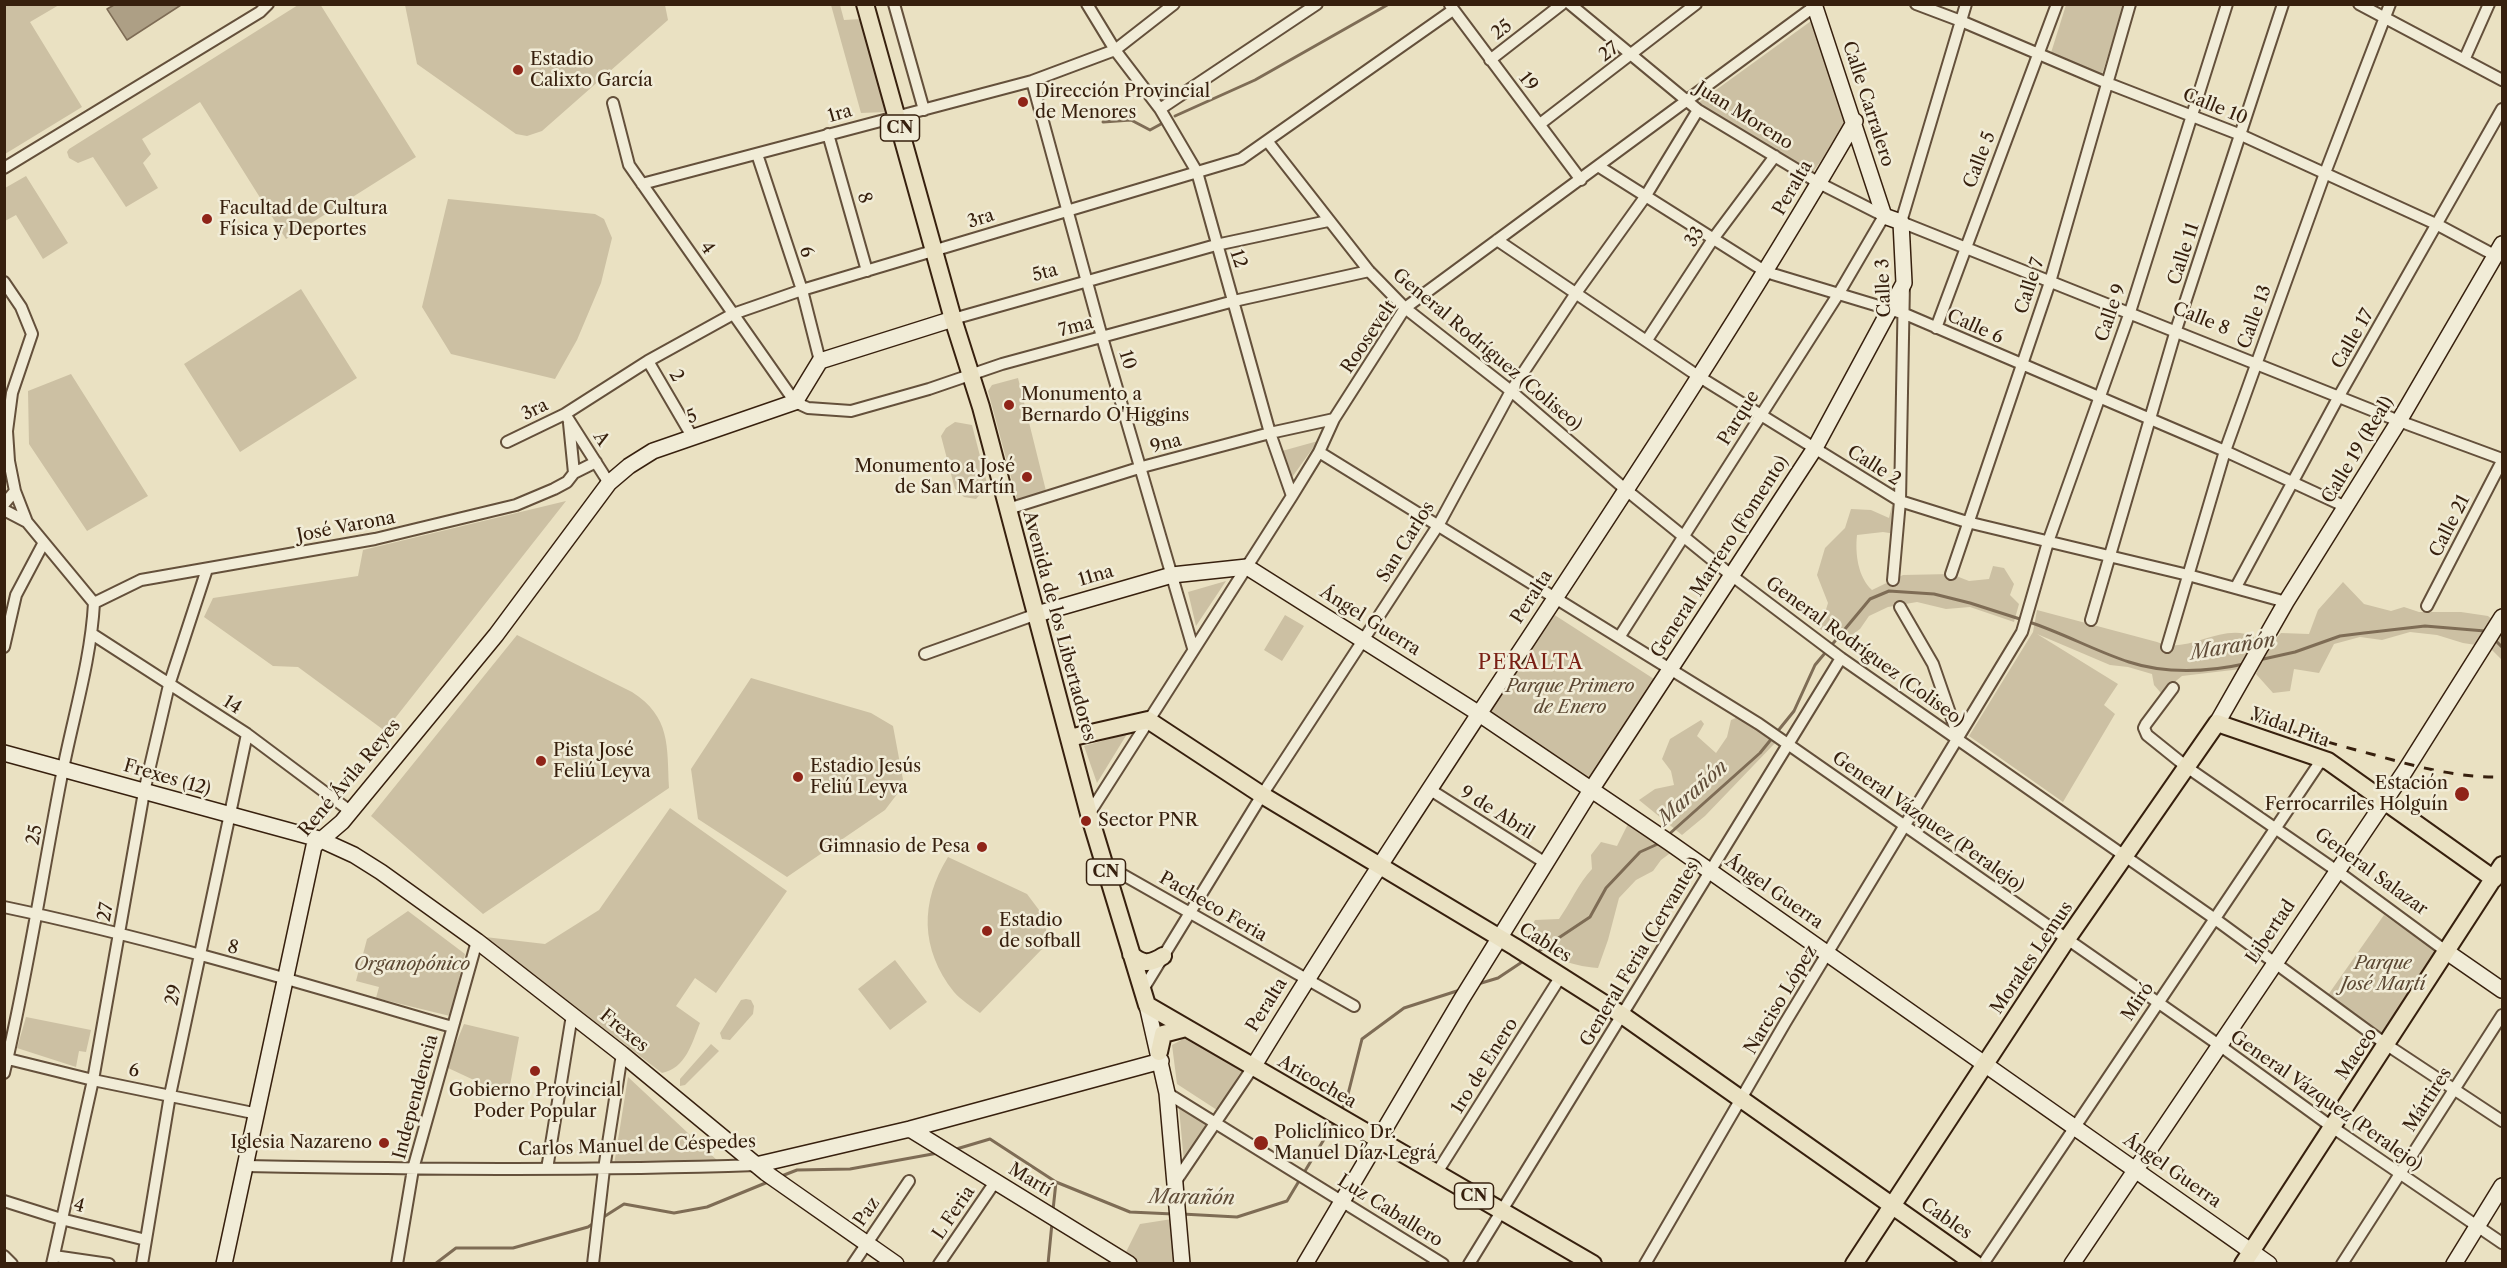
<!DOCTYPE html>
<meta charset="utf-8">
<style>
body{margin:0}
#map{position:relative;width:2507px;height:1268px;overflow:hidden;background:#eae1c2;font-family:"Libre Caslon Text",serif}
canvas{display:block}
.frame{position:absolute;inset:0;border:6px solid #37200e;pointer-events:none}
</style>
<div id="map">
<canvas width="2507" height="1268"></canvas>
<div class="frame"></div>
</div>
<script>
const g = document.querySelector('canvas').getContext('2d');
g.lineJoin = 'round';
function paint(path, color) { g.fillStyle = color; g.fill(path, 'evenodd'); }
function strokePath(path, color, width, dash) { g.strokeStyle = color; g.lineWidth = width; g.lineCap = dash ? 'butt' : 'round'; g.setLineDash(dash || []); g.stroke(path); }
function label(font, color, halo, rows, align = 'center') {
  g.font = font + ' "Libre Caslon Text",serif'; g.lineWidth = 5; g.setLineDash([]); g.textBaseline = 'middle'; g.strokeStyle = halo; g.fillStyle = color; for (const [text, x, y, turn = 0] of rows) {
    g.save(); g.translate(x, y); g.rotate((+turn || 0) * Math.PI / 180); g.textAlign = isNaN(turn) ? turn : align; if (halo) g.strokeText(text, 0, 0); g.fillText(text, 0, 0); g.restore();
  }
}
paint(new Path2D(`
 M5 4 59 5 30 22 82 107 5 154Z
 M320 4 416 157 286 239 200 102 142 139 151 154 143 163 158 188 126 207 93 157 78 163 69 158 67 152 69 149 298 5Z
 M405 5H665L668 20 542 131 527 136 516 134 417 64Z
 M831 5H840L844 20 861 19 886 112 861 113Z
 M2066 5H2124L2101 77 2050 56Z
 M1811 21 1847 124 1813 172 1698 103Z
 M26 176 68 243 43 259 16 215 5 221V188Z
 M448 199 595 214 604 219 612 238 601 283 577 340 555 379 451 354 422 307Z
 M301 289 357 378 240 452 184 364Z
 M71 374 148 496 87 531 29 444 28 391Z
 M1018 378 1048 499 1019 507 988 391 992 385Z
 M955 422 972 425 987 483 984 490 976 499 964 497 955 489 941 436 946 428Z
 M1318 441 1290 480 1282 451Z
 M566 501 385 731 298 667 273 666 204 617 213 598 358 576 363 550Z
 M1892 505 1904 514 1902 535 1883 532 1857 535C1855 554 1858 577 1872 590L1903 575 1951 574 1969 581 1989 579 1993 566 2004 568 2014 584 2010 595 2019 604 2014 622 1970 607 1946 609 1917 602 1888 607 1869 616 1860 629 1842 642 1820 629 1828 603 1817 575 1825 548 1845 528 1851 509 1871 510 1889 518Z
 M1226 581 1196 626 1188 592Z
 M2343 582 2364 604 2391 611 2404 607 2419 612H2461L2488 616 2502 628V660L2489 647 2463 643 2437 635 2410 632 2382 640 2360 637 2334 644 2319 673 2294 669 2290 691 2273 693 2256 674 2268 647 2281 633 2309 634 2318 610Z
 M2037 610 2157 642C2187 656 2222 621 2254 637L2241 669 2182 676 2161 693 2154 685 2152 674 2128 667 2110 665 2037 634 2118 684 2104 705 2115 714 2063 802 1969 736 2033 632Z
 M1553 614 1654 679 1588 782 1487 716Z
 M1285 615 1304 626 1282 661 1264 650Z
 M517 635 632 692C671 717 667 746 669 788L483 914 371 816Z
 M751 678 871 713 893 726 904 785 885 810 787 877 698 819 691 769Z
 M1738 717 1776 742 1705 816 1682 835 1639 800 1655 789 1674 785 1671 771 1662 759 1670 739 1701 720 1704 724 1697 736 1716 753 1727 737 1731 720Z
 M1127 734 1097 783 1084 746Z
 M670 808 787 891 716 993 695 978 676 1006 700 1023C692 1043 686 1068 662 1073L485 937 545 944 599 910Z
 M1628 824 1673 851 1661 860 1653 871 1636 880 1619 898 1608 940 1598 968C1569 966 1543 956 1530 929L1535 920 1559 919C1571 902 1578 884 1592 869L1591 855 1601 842 1617 846Z
 M948 857 1027 894 1045 918 1047 923 1044 947 980 1013C971 1006 961 1000 954 992 920 949 920 902 948 857Z
 M408 911 465 954 450 1016 376 998 379 987 356 981 367 939Z
 M2384 915 2439 953 2383 1034 2328 995Z
 M895 960 927 1002 890 1030 858 989Z
 M746 999 751 1000 754 1006 753 1014 730 1040 722 1039 720 1033 741 1000Z
 M26 1017 91 1030 86 1052 79 1051 76 1067 17 1048Z
 M464 1024 519 1037 508 1096 446 1067Z
 M1185 1038 1242 1070 1217 1110 1177 1084 1172 1045Z
 M711 1044 719 1051 685 1085 680 1086V1079Z
 M628 1077 719 1162 614 1165Z
 M1179 1108 1209 1125 1184 1162Z
 M1172 1219 1176 1263H1133L1123 1258 1140 1224Z`), '#ccc0a3');
const water = new Path2D(`
 M114 5V4L181 5 127 40 107 9Z`);
paint(water, '#ad9f85');
strokePath(water, '#7e6c55', 1.5);
strokePath(new Path2D(`
 M1175 116 1255 80 1389 4
 M1103 122 1131 120 1150 130 1161 124
 M2029 622C2063 633 2095 651 2129 662 2165 674 2208 672 2244 664
 M2495 640 2502 647
 M2259 660 2295 652 2340 636 2364 633 2425 626 2485 631 2487 634
 M1667 836 1760 753 1794 711 1815 665 1870 599 1889 591 1934 594 1970 603 2023 620
 M1536 953 1590 917 1606 888 1640 852 1660 843
 M1478 984 1498 978 1525 960
 M1341 1110 1346 1102 1362 1039 1404 1008 1460 990
 M953 1150 990 1139 1056 1182 1130 1212 1173 1214
 M779 1177 797 1170 850 1169 938 1153
 M1053 1210 1056 1182
 M1182 1214 1237 1217 1287 1201 1335 1121
 M602 1218 624 1204 674 1213 707 1207 768 1182
 M435 1264 456 1248H513L588 1227 594 1223
 M1048 1264 1052 1223`), '#7e6c55', 3);
const street = new Path2D(`
 M894 4 924 110
 M1087 4 1115 50 1160 109 1197 172 1270 433 1292 496
 M1570 4 1698 110 1819 183 1884 216 1839 293 1620 636
 M1916 4 1961 21 2107 83 2241 135 2438 225 2496 256
 M1966 4 1901 222 2399 421 2502 459
 M2359 4 2502 80
 M1450 5 1581 180
 M2465 58 2489 4
 M1490 60 1562 4
 M1032 81 1102 337 1193 648
 M613 103 629 165 795 402 808 408 851 411 929 389 1002 364 1234 301 1369 271
 M1160 109 1317 4
 M1540 124 1696 4
 M828 134 867 271
 M1268 142 1369 271 1405 308 1511 391 1625 489 1731 575 1841 658 2215 919 2387 1045 2502 1121
 M757 154 802 290 820 361
 M1598 166 1766 272 1905 314 2225 451 2346 507
 M4 168 260 12 268 4
 M642 184 1032 81 1115 50 1174 4
 M1497 240 1698 376 1900 501 1967 522 2188 575 2286 602
 M4 282 21 307 32 334 12 393 7 431 9 461 15 491 27 522 94 603
 M953 319 1216 245 1328 221
 M1936 328 2057 4
 M1647 340 1713 239 1775 156
 M648 361 693 438
 M565 414 609 483
 M569 423 574 473
 M507 442 565 414 648 361 733 314 802 290 1241 159 1453 10
 M1319 452 1759 724 2219 1045 2332 1127 2502 1243
 M4 504 15 491
 M1008 509 1142 467 1270 433 1334 419
 M4 510 27 522
 M1951 574 2050 282 2130 4
 M1893 580 1900 501 1904 284
 M2236 587 2339 396 2502 109
 M94 603 141 580 375 539 516 505 554 489 567 482 574 473 596 462
 M2427 606 2502 461
 M1900 607 1933 664 1959 739
 M2091 620 2176 330 2283 4
 M92 634 247 734 350 811
 M4 647 16 595 43 544
 M2167 647 2225 451 2325 173 2390 4
 M925 654 1037 614
 M2173 688 2146 724 2144 728 2147 735 2188 768 2337 871 2447 952
 M1429 789 1547 864
 M1089 814 1292 496 1319 452 1334 419 1405 308 1815 6
 M1104 864 1354 1006
 M4 907C156 939 304 984 452 1027
 M1142 991 1262 795 1439 524 1511 391 1576 293 1645 197 1698 110
 M4 1058 93 1080 258 1114
 M4 1073C28 973 43 870 63 769 74 714 91 659 94 603
 M1167 1093 1443 1264
 M246 1166C416 1169 586 1171 756 1165
 M547 1169 572 1015
 M1436 1174 1561 976
 M1176 1181 1253 1067
 M4 1201 61 1219 146 1240
 M4 1256 12 1264
 M54 1256 109 1264
 M52 1264 93 1080 144 792 169 685 207 569
 M142 1264 170 1095 247 734
 M397 1264 413 1169 477 941
 M593 1264 604 1169 622 1054
 M853 1264 909 1181
 M939 1264 995 1182
 M1469 1264 1841 658
 M1645 1264 1785 1023 2022 632 2048 542 2130 312 2227 4
 M1983 1264 2322 759
 M2342 1264 2502 1015`);
const secondary = new Path2D(`
 M1037 614 1172 575 1247 567 1478 713 1670 843 2269 1264
 M2217 723 2286 602 2399 421 2502 244
 M4 753 319 839 354 855 381 872 477 941 622 1054 766 1173 896 1264
 M2447 952 2502 990
 M1147 1005 1167 1093 1182 1264
 M1253 1067C1448 748 1668 444 1855 121
 M910 1129 1129 1264
 M756 1165 910 1129 1161 1061
 M224 1264 314 846 342 822 496 635 609 483 629 466 653 451 795 402 820 361 953 319
 M1305 1264 1461 1000 1591 790 1815 448 1904 283 1901 222 1884 216 1814 4
 M2072 1264 2405 771 2502 617
 M2454 1264 2502 1186`);
const primary = new Path2D(`
 M865 4 953 319 981 407 1089 814 1147 1005 1593 1264
 M1069 738 1148 720 1262 795 1515 947 1622 1015 1975 1264
 M1131 954C1141 965 1151 964 1163 956
 M1159 1052 1163 1034 1186 1028
 M1854 1264 2067 939 2217 723 2328 761 2494 879
 M2243 1264 2502 865`);
strokePath(street, '#64503b', 14);
strokePath(secondary, '#37200e', 18);
strokePath(primary, '#37200e', 20);
strokePath(street, '#f1ecd7', 10);
strokePath(secondary, '#f1ecd7', 15);
strokePath(primary, '#eae1c2', 16);
strokePath(new Path2D(`
 M2251 718C2292 732 2333 744 2375 755 2417 767 2459 778 2502 777`), '#37200e', 3, [10, 10]);
for (const [x, y, r, color] of [
 [518,70,6,"#8f2418"],
 [1023,102,6,"#8f2418"],
 [207,219,6,"#8f2418"],
 [1009,405,6,"#8f2418"],
 [1027,477,6,"#8f2418"],
 [541,761,6,"#8f2418"],
 [798,777,6,"#8f2418"],
 [2462,794,8,"#8f2418"],
 [1086,821,6,"#8f2418"],
 [982,847,6,"#8f2418"],
 [987,931,6,"#8f2418"],
 [535,1071,6,"#8f2418"],
 [384,1143,6,"#8f2418"],
 [1261,1143,8,"#8f2418"]
]) { const dot = new Path2D(); dot.arc(x, y, r, 0, 2 * Math.PI); g.fillStyle = color; g.fill(dot); strokePath(dot, '#f1ecd7', 2); }
for (const [x, y, w] of [
 [900,128,39],
 [1106,872,39],
 [1474,1196,39]
]) { const box = new Path2D(); box.roundRect(x - w / 2, y - 13, w, 26, 4.5); g.fillStyle = '#f1ecd7'; g.fill(box); strokePath(box, '#37200e', 1.5); }
label('bold 16px', '#37200e', null, [
 ["CN",900,128],
 ["CN",1106,872],
 ["CN",1474,1196]
]);
label('18px', '#37200e', '#f1ecd7', [
 ["25",1502,30,-38],
 ["27",1609,52,-37],
 ["19",1528,82,52],
 ["Calle Carralero",1868,104,72],
 ["Calle 10",2215,107,22],
 ["1ra",840,114,-16],
 ["Juan Moreno",1744,116,32],
 ["Calle 5",1980,160,-69],
 ["Peralta",1793,188,-60],
 ["8",864,198,74],
 ["3ra",981,219,-18],
 ["33",1695,237,-56],
 ["4",707,248,55],
 ["6",806,252,72],
 ["Calle 11",2184,254,-72],
 ["12",1238,259,72],
 ["5ta",1045,273,-15],
 ["Calle 7",2030,286,-72],
 ["Calle 3",1884,288,-92],
 ["Calle 9",2111,313,-71],
 ["Calle 13",2255,317,-70],
 ["Calle 8",2201,319,22],
 ["7ma",1076,327,-15],
 ["Calle 6",1975,327,24],
 ["Roosevelt",1369,337,-56],
 ["Calle 17",2353,339,-60],
 ["General Rodríguez (Coliseo)",1487,350,40],
 ["10",1127,360,73],
 ["2",676,376,60],
 ["3ra",535,410,-26],
 ["5",692,417,-19],
 ["Parque",1739,418,-58],
 ["A",601,439,58],
 ["9na",1166,444,-15],
 ["Calle 19 (Real)",2358,450,-59],
 ["Calle 2",1874,466,32],
 ["Calle 21",2450,526,-63],
 ["José Varona",346,527,-11],
 ["San Carlos",1406,542,-58],
 ["General Marrero (Fomento)",1720,557,-57],
 ["11na",1096,576,-16],
 ["Peralta",1532,597,-57],
 ["Ángel Guerra",1370,621,32],
 ["Avenida de los Libertadores",1059,626,75],
 ["General Rodríguez (Coliseo)",1865,652,36],
 ["14",232,705,32],
 ["Vidal Pita",2290,728,20],
 ["Frexes (12)",167,778,16],
 ["René Ávila Reyes",350,778,-50],
 ["9 de Abril",1497,813,32],
 ["General Vázquez (Peralejo)",1928,822,35],
 ["25",35,835,-80],
 ["General Salazar",2371,872,36],
 ["Ángel Guerra",1774,892,35],
 ["Pacheco Feria",1213,907,30],
 ["27",106,912,-80],
 ["Libertad",2271,932,-56],
 ["Cables",1545,943,32],
 ["8",233,948,14],
 ["General Feria (Cervantes)",1641,952,-59],
 ["Morales Lemus",2032,958,-56],
 ["29",174,995,-78],
 ["Narciso López",1781,1000,-59],
 ["Miró",2138,1002,-56],
 ["Peralta",1267,1005,-58],
 ["Frexes",624,1031,39],
 ["Maceo",2357,1054,-56],
 ["1ro de Enero",1485,1066,-58],
 ["6",134,1071,11],
 ["Aricochea",1317,1082,30],
 ["Independencia",416,1097,-75],
 ["Mártires",2428,1100,-57],
 ["General Vázquez (Peralejo)",2326,1101,35],
 ["Carlos Manuel de Céspedes",637,1146,-2],
 ["Ángel Guerra",2172,1171,35],
 ["Martí",1030,1180,31],
 ["4",79,1206,14],
 ["Luz Caballero",1390,1211,32],
 ["Paz",867,1212,-55],
 ["L Feria",954,1213,-56],
 ["Cables",1946,1219,35]
]);
label('18px', '#37200e', '#f1ecd7', [
 ["Estadio",530,60],
 ["Calixto García",530,81],
 ["Dirección Provincial",1035,92],
 ["de Menores",1035,113],
 ["Facultad de Cultura",219,209],
 ["Física y Deportes",219,230],
 ["Monumento a",1021,395],
 ["Bernardo O'Higgins",1021,416],
 ["Monumento a José",1015,467,"right"],
 ["de San Martín",1015,488,"right"],
 ["Pista José",553,751],
 ["Feliú Leyva",553,772],
 ["Estadio Jesús",810,767],
 ["Feliú Leyva",810,788],
 ["Estación",2448,784,"right"],
 ["Ferrocarriles Holguín",2448,805,"right"],
 ["Sector PNR",1098,821],
 ["Gimnasio de Pesa",970,847,"right"],
 ["Estadio",999,921],
 ["de sofball",999,942],
 ["Gobierno Provincial",535,1091,"center"],
 ["Poder Popular",535,1112,"center"],
 ["Policlínico Dr.",1274,1133],
 ["Manuel Díaz Legrá",1274,1154],
 ["Iglesia Nazareno",372,1143,"right"]
], 'left');
label('italic 18px', '#5c4833', '#f1ecd7', [
 ["Parque Primero",1570,687],
 ["de Enero",1570,708],
 ["Parque",2383,964],
 ["José Martí",2383,985],
 ["Organopónico",412,965]
]);
label('italic 20px', '#604c38', '#f1ecd7', [
 ["Marañón",2233,647,-9],
 ["Marañón",1693,793,-42],
 ["Marañón",1192,1198,1]
]);
g.letterSpacing = '1.5px';
label('20px', '#7a1f14', '#f1ecd7', [
 ["PERALTA",1531,663]
]);
g.letterSpacing = '0px';
</script>
